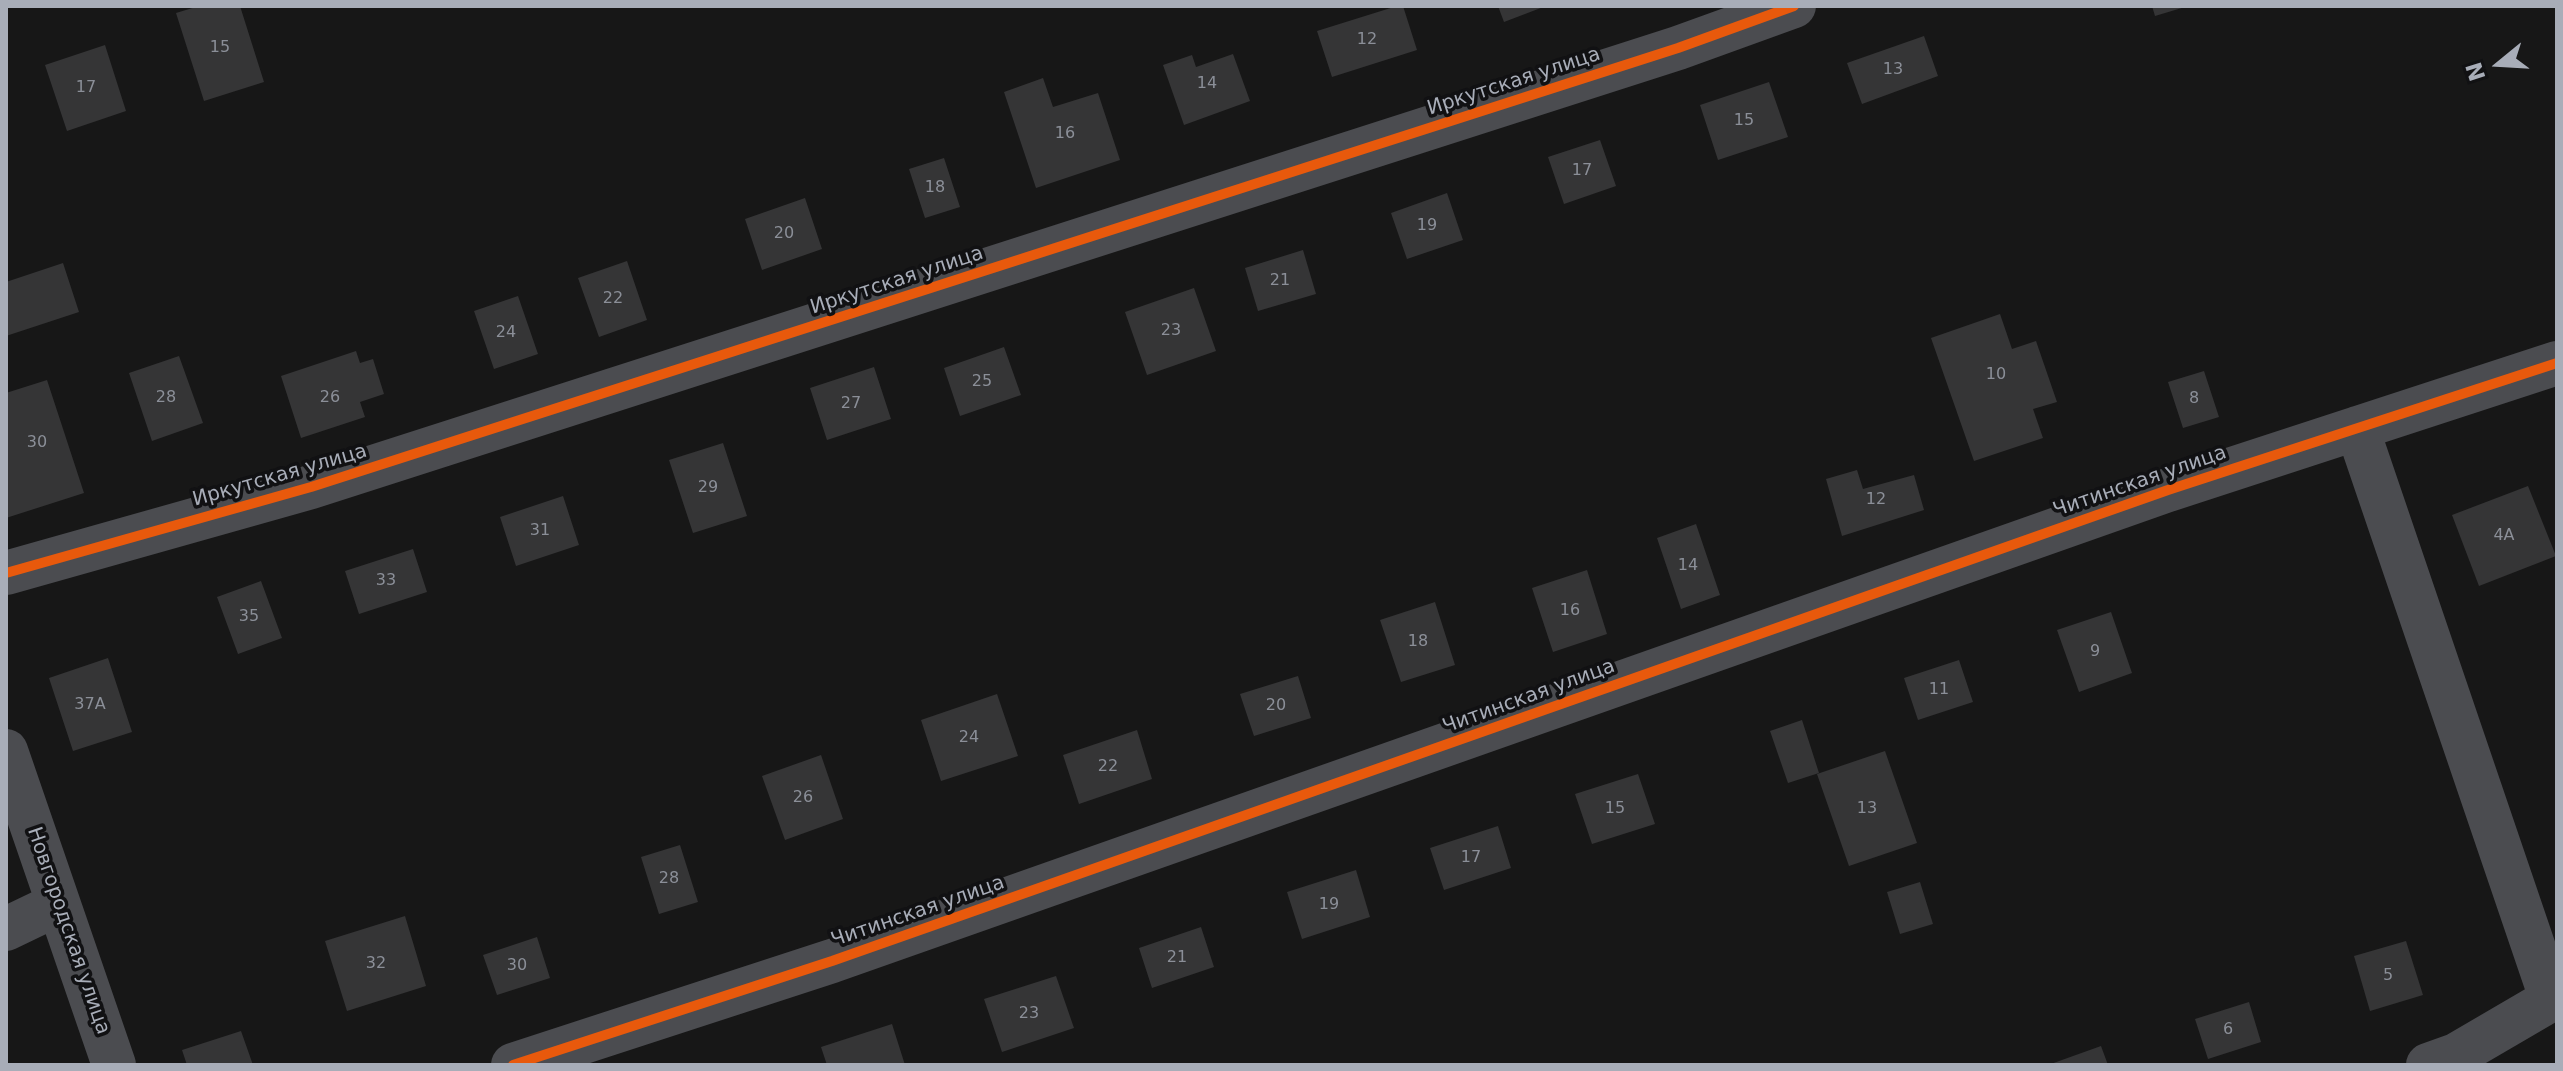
<!DOCTYPE html>
<meta charset="utf-8">
<style>
body{margin:0}
#map{position:relative;width:2563px;height:1071px;overflow:hidden;background:#171717;font-family:"DejaVu Sans",sans-serif}
canvas{display:block}
.frame{position:absolute;inset:0;border:8px solid #a8adb8;pointer-events:none}
.north{position:absolute;left:2459px;top:24px;width:80px;height:80px;-webkit-text-stroke:6px #111113;paint-order:stroke;rotate:252deg;font-size:22px;font-weight:700;line-height:32px;text-align:center;color:#a8adb8}
.north::after{content:'';display:block;margin:auto;width:28px;height:36px;background:#a8adb8;clip-path:polygon(50% 0,100% 100%,50% 72%,0 100%)}
</style>
<div id="map">
<canvas width="2563" height="1071"></canvas>
<div class="frame"></div>
<div class="north">N</div>
</div>
<script>
const g = document.querySelector('canvas').getContext('2d');
g.lineJoin = 'round';
function paint(path, color) { g.fillStyle = color; g.fill(path, 'evenodd'); }
function strokePath(path, color, width, dash) { g.strokeStyle = color; g.lineWidth = width; g.lineCap = dash ? 'butt' : 'round'; g.setLineDash(dash || []); g.stroke(path); }
function label(font, color, halo, rows, align = 'center') {
  g.font = font + ' "DejaVu Sans",sans-serif'; g.lineWidth = 7; g.setLineDash([]); g.textBaseline = 'middle'; g.strokeStyle = halo; g.fillStyle = color; for (const [text, x, y, turn = 0] of rows) {
    g.save(); g.translate(x, y); g.rotate((+turn || 0) * Math.PI / 180); g.textAlign = isNaN(turn) ? turn : align; if (halo) g.strokeText(text, 0, 0); g.fillText(text, 0, 0); g.restore();
  }
}
paint(new Path2D(`
 M199 6H240L264 82 204 101 176 13Z
 M1397 6H1403L1417 50 1332 77 1317 31Z
 M1498 6H1546L1504 22Z
 M2152 6H2184L2185 7 2155 16Z
 M1924 36 1938 76 1862 104 1847 63Z
 M105 45 126 111 67 131 45 65Z
 M1233 54 1250 101 1184 125 1163 65 1192 55 1196 67Z
 M1043 78 1053 107 1098 93 1120 160 1036 188 1004 92Z
 M1769 82 1788 137 1718 160 1700 105Z
 M1600 140 1616 186 1564 204 1548 157Z
 M944 158 960 207 925 218 909 169Z
 M1447 193 1463 240 1407 259 1391 213Z
 M805 198 822 249 762 270 745 219Z
 M1303 250 1316 294 1258 311 1245 268Z
 M627 261 647 320 599 337 578 278Z
 M63 263 79 312 6 336V282Z
 M1194 288 1216 351 1147 375 1125 312Z
 M518 296 538 354 494 369 474 311Z
 M2000 314 2012 349 2036 341 2057 402 2033 409 2043 438 1974 461 1931 338Z
 M1004 347 1021 395 960 416 944 368Z
 M356 351 360 363 373 359 384 394 360 402 365 417 301 438 281 376Z
 M179 356 203 423 152 441 129 373Z
 M874 367 891 419 827 440 810 388Z
 M2204 371 2219 417 2183 428 2168 382Z
 M47 380 84 493 6 518V393Z
 M723 443 747 516 693 533 669 460Z
 M1857 470 1863 489 1914 475 1924 510 1842 536 1826 479Z
 M2528 486 2556 556 2479 586 2452 515Z
 M563 496 579 545 516 566 500 517Z
 M1696 524 1720 595 1681 609 1657 538Z
 M413 549 427 592 359 614 345 571Z
 M1587 570 1607 634 1553 652 1532 588Z
 M261 581 282 638 238 654 217 597Z
 M1435 602 1455 665 1401 682 1380 620Z
 M2111 612 2132 673 2079 692 2057 630Z
 M108 658 132 732 73 751 49 678Z
 M1959 660 1973 702 1918 720 1904 678Z
 M1298 676 1311 718 1254 736 1240 694Z
 M997 694 1018 756 941 781 921 720Z
 M1802 720 1819 773 1788 783 1770 731Z
 M1137 730 1152 779 1079 804 1063 755Z
 M1885 751 1917 843 1849 866 1817 774Z
 M821 755 843 819 785 840 762 776Z
 M1638 774 1655 824 1592 844 1575 794Z
 M1498 826 1511 868 1444 890 1430 848Z
 M680 845 698 902 659 914 641 857Z
 M1356 870 1370 917 1302 939 1287 892Z
 M1920 882 1933 924 1900 934 1887 892Z
 M405 916 426 986 347 1011 325 941Z
 M1201 927 1214 967 1152 988 1139 948Z
 M537 937 550 978 497 995 483 955Z
 M2406 941 2423 995 2370 1011 2354 956Z
 M1056 976 1074 1028 1002 1052 984 999Z
 M2249 1002 2261 1042 2208 1059 2195 1019Z
 M892 1024 905 1065H827L821 1047Z
 M241 1031 253 1065H187L182 1050Z
 M2101 1046 2108 1065H2048Z`), '#353536');
strokePath(new Path2D(`
 M2357 428 2551 998
 M6 573 311 487 1678 48 1794 6
 M6 751 114 1065
 M6 929 58 904
 M513 1065 832 961 2168 490 2557 363
 M2428 1065 2456 1055 2557 996`), '#4b4c50', 44);
strokePath(new Path2D(`
 M6 573 311 487 1678 48 1794 6
 M513 1065 832 961 2168 490 2557 363`), '#e8590c', 10);
label('16px', '#8b8f98', null, [
 ["12",1367,40],
 ["15",220,48],
 ["13",1893,70],
 ["14",1207,84],
 ["17",86,88],
 ["15",1744,121],
 ["16",1065,134],
 ["17",1582,171],
 ["18",935,188],
 ["19",1427,226],
 ["20",784,234],
 ["21",1280,281],
 ["22",613,299],
 ["23",1171,331],
 ["24",506,333],
 ["10",1996,375],
 ["25",982,382],
 ["28",166,398],
 ["26",330,398],
 ["8",2194,399],
 ["27",851,404],
 ["30",37,443],
 ["29",708,488],
 ["12",1876,500],
 ["31",540,531],
 ["4А",2504,536],
 ["14",1688,566],
 ["33",386,581],
 ["16",1570,611],
 ["35",249,617],
 ["18",1418,642],
 ["9",2095,652],
 ["11",1939,690],
 ["37А",90,705],
 ["20",1276,706],
 ["24",969,738],
 ["22",1108,767],
 ["26",803,798],
 ["15",1615,809],
 ["13",1867,809],
 ["17",1471,858],
 ["28",669,879],
 ["19",1329,905],
 ["21",1177,958],
 ["32",376,964],
 ["30",517,966],
 ["5",2388,976],
 ["23",1029,1014],
 ["6",2228,1030]
]);
label('20px', '#a8adb8', '#111113', [
 ["Иркутская улица",1514,82,-18],
 ["Иркутская улица",897,281,-18],
 ["Иркутская улица",280,476,-16],
 ["Читинская улица",2140,482,-19],
 ["Читинская улица",1529,697,-20],
 ["Читинская улица",918,912,-19],
 ["Новгородская улица",68,931,71]
]);
</script>
